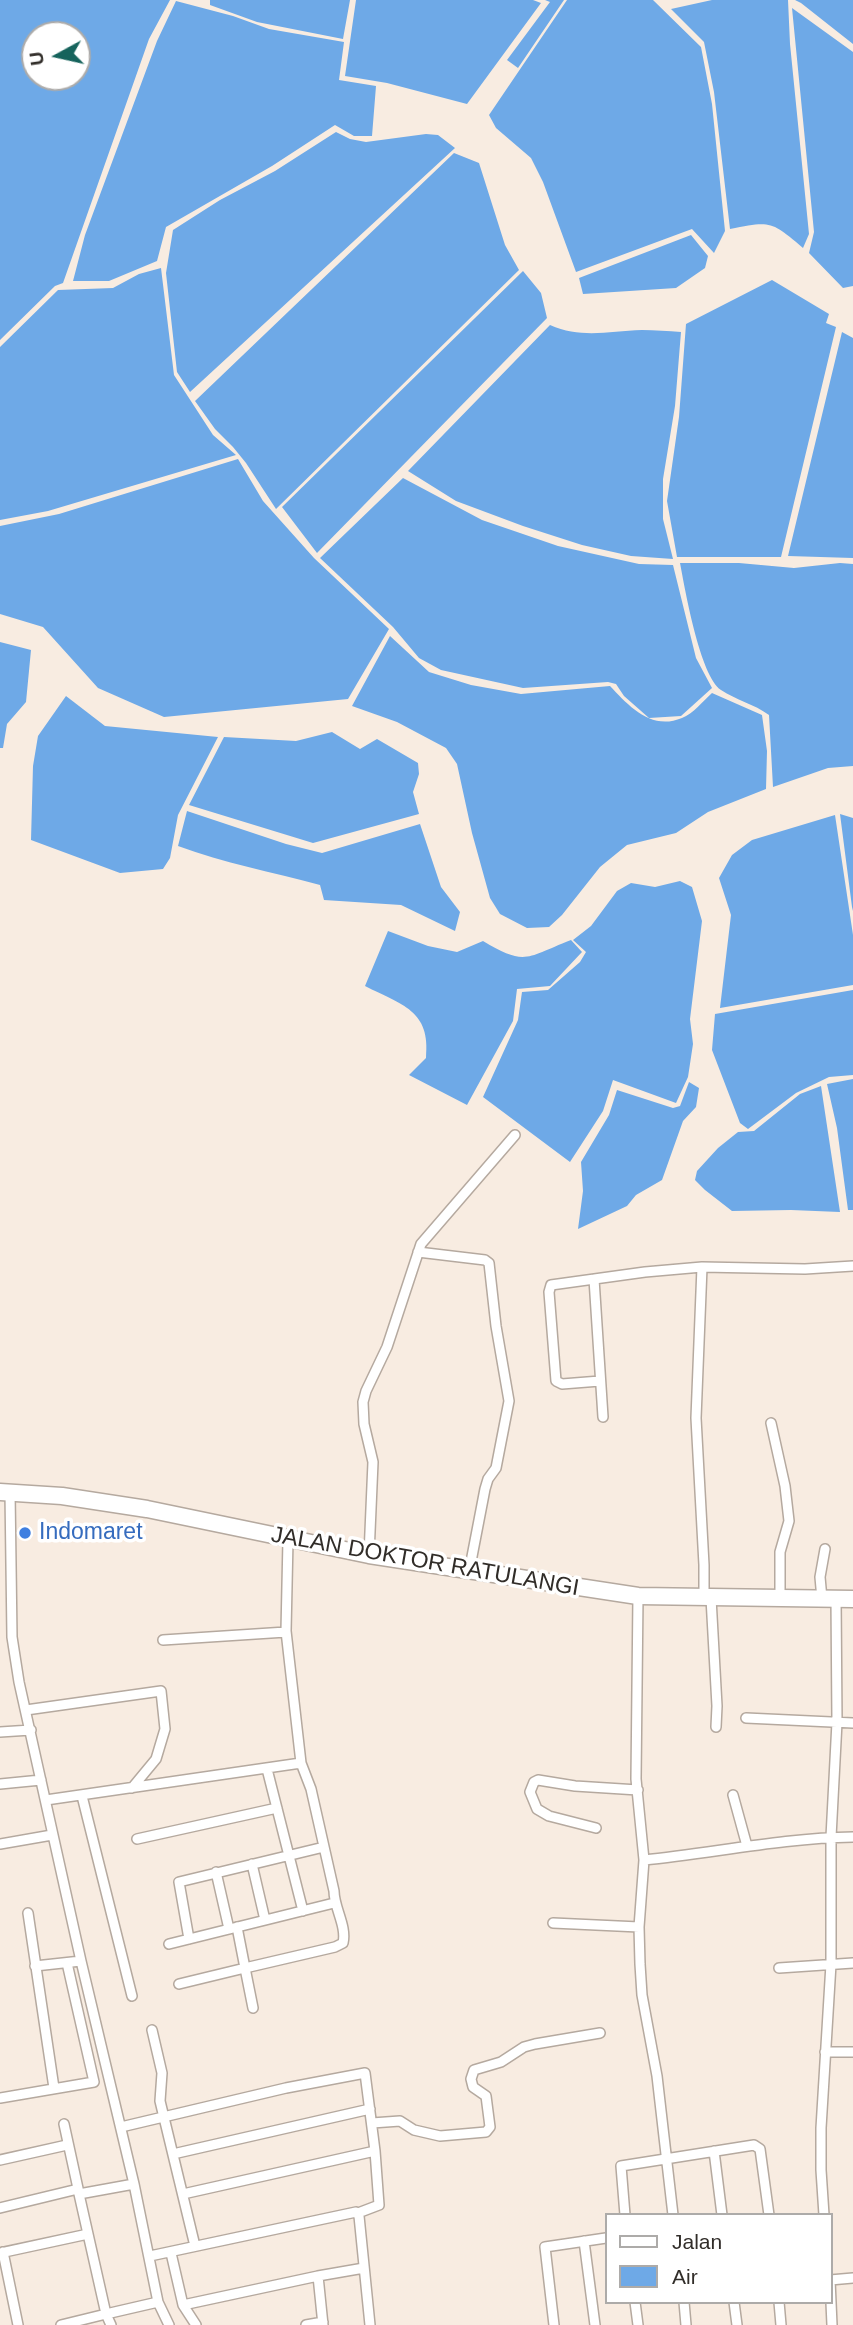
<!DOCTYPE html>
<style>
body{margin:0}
#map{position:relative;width:853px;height:2325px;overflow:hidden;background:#f8ece1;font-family:Arial,sans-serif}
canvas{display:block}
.legend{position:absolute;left:605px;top:2213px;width:228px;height:91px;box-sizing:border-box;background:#fff;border:2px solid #adaba9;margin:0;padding:9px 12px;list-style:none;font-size:21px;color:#312d29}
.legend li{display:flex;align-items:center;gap:14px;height:35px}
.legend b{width:35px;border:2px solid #adaba9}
.north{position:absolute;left:21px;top:21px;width:70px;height:70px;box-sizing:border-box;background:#fff;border:2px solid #adaba9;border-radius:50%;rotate:262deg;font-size:19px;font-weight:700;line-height:28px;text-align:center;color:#312d29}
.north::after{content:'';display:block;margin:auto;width:24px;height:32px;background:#16635c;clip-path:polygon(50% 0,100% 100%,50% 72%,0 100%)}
</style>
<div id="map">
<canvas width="853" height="2325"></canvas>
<ul class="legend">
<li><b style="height:9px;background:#fff"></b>Jalan</li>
<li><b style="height:19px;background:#6ea9e7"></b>Air</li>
</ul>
<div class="north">U</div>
</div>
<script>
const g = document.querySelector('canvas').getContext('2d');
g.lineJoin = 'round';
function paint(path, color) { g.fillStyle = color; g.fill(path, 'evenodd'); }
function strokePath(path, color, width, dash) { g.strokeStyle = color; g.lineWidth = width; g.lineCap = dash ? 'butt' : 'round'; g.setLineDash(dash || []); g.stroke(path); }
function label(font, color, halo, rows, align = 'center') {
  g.font = font + ' Arial,sans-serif'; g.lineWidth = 7; g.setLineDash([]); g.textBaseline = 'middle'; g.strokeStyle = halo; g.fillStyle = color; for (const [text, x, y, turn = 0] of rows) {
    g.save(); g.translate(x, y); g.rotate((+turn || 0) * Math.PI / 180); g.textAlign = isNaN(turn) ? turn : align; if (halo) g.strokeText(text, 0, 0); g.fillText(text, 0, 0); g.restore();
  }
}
paint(new Path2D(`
 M0 0H170L149 39 63 283 55 286 0 340ZM35 35H77V77H35Z
 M210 0H350L343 39 257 22 210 5Z
 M356 0H533L541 3 467 104 387 83 345 76Z
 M545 0H564L518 68 507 60 550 2Z
 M567 0H653L701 47 712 104 725 231 714 253 692 229 576 272 543 182 531 158 496 128 489 115Z
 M712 0H788L790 44 809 234 803 248C771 221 771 221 730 229L714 92 704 42 671 9Z
 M795 0H853V44L801 3Z
 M176 1 233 16 269 29 344 42 339 80 376 86 372 136H354L335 125 272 166 166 227 157 261 109 281H73L85 235 157 41Z
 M792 8 853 52V286L843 288 809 253 814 232Z
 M336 132 350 139 366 142 426 134 438 135 455 148 190 392 177 372 166 273 173 230 220 200 275 171Z
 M454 153 479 163 505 245 519 270 276 509 246 463 233 447 215 429 195 401Z
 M691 235 708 256 705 268 676 288 583 294 579 278Z
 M161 268 174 375 213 435 236 455 48 511 0 520V347L58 290 113 288 139 274Z
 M523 271 541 293 547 318 317 553 282 507Z
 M772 280 829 314 826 323 836 327 781 557H677L667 501 679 417 686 324Z
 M550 325C582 339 609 331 642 330 655 330 668 331 681 332L675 406 663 479V519L673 559 631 556 582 545 523 526 456 501 408 471Z
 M842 332 853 338V558L788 556Z
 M238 459 263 501 314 558 389 629 348 699 164 717 98 688 43 627 0 614V526L59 514Z
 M403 478 482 520 558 546 639 564 673 565 696 658 712 688 681 716 649 718 624 696 616 684 608 682 523 688 441 670 419 658 393 627 320 558Z
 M680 563H739L794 568 840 563 853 564V766L828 768 773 787 769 715C754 704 736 700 721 690 700 676 685 589 680 563Z
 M390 636 429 672 471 685 521 694 610 686C629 706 651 731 682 718 693 714 703 701 712 693L762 715 767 751 766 789 708 812 676 833 627 845 600 867 562 915 549 927 527 928 500 914 490 898 472 833 457 764 446 748 397 722 352 706Z
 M0 642 31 650 26 702 7 724 3 748H0Z
 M66 696 105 726 218 737 178 815 170 858 163 869 120 873 31 840 33 766 38 736Z
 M332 732 360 749 377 739 418 763 419 774 413 792 419 814 313 843 189 805 224 737 296 741Z
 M187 811 286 844 322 853 420 824 441 887 460 912 455 931 401 905 324 900 320 885C272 872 224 863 178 846Z
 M840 814 853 818V911L852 907Z
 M835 815 853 935V985L720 1008 731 915 719 878 732 855 752 840Z
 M680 881 692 887 702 921 690 1019 693 1044 688 1077 676 1103 613 1080 603 1111 570 1162 483 1097 518 1020 522 992 548 990 580 962 586 952 573 940 591 926 617 891 631 883 655 887Z
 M388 931 428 946 457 952 483 941C526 967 527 957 571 940L582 952 550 986 517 989 513 1021 467 1105 409 1075 426 1058C431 1010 402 1005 365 986Z
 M853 990V1075L829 1077 796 1093 748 1129 740 1123 712 1050 715 1014Z
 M853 1079V1210H848L837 1128 827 1084Z
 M689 1082 699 1088 696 1107 683 1121 662 1180 636 1195 627 1206 578 1229 583 1191 581 1162 609 1115 617 1090 673 1108 680 1106Z
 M821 1086 840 1212 791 1210 732 1211 705 1190 695 1180 697 1171 718 1148 738 1132 754 1131 800 1094Z`), '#6ea9e7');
const minor = new Path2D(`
 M418 1252 485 1260 489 1263 496 1326 509 1401 496 1468 488 1479 485 1489 469 1572
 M594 1279 603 1417
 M600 1381 562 1384 556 1381 549 1292 551 1285 645 1272 702 1267
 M771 1423 785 1486 789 1521 780 1552V1599
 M10 1492 12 1637 19 1682 81 1961 134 2184 158 2302 169 2325
 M369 1555 373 1462 364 1424 363 1402 366 1391 387 1347 421 1244 515 1135
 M638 1596 636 1779 644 1860 639 1927 640 1964 642 1995 657 2076 673 2215
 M704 1598V1565L696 1418 702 1267 805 1269 853 1266
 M711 1598 717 1706 716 1727
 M822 1599 820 1577 825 1549
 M163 1640 286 1632
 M26 1710 161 1691 165 1729 156 1759 132 1788
 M746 1718 853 1723
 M0 1732 31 1730
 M267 1769 303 1911
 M0 1784 41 1780
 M733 1795 747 1846
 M82 1796 132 1996
 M46 1800 301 1763 286 1631 288 1540
 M596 1828 549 1816 537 1809 530 1792 534 1782 538 1780 575 1786 638 1790
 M137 1839 277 1808
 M0 1844 52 1835
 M644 1860C714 1853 782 1838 853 1837
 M252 1864 265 1920
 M216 1872 229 1929
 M28 1913 54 2088
 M553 1923 639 1927
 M189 1939 179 1882 324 1847
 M169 1944 334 1903
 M35 1966 81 1961
 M779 1968 853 1963
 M179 1984 245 1968 237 1927
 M253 2008 245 1968 335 1947 343 1943C347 1926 334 1908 334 1891L311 1789 301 1763
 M152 2030 162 2073 160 2101 195 2246
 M825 2052H853
 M0 2098 94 2082 67 1963
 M372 2123 400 2121 414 2130 440 2136 486 2132 490 2127 486 2096 473 2087 471 2079 474 2070 501 2062 524 2047 535 2044 600 2033
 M64 2124 79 2193
 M121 2127 286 2088 365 2073 375 2151 183 2194
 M714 2151 722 2215
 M173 2154 370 2109
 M0 2160 67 2145
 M0 2208 78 2189
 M358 2213 379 2205 375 2151
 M625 2215 621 2166 754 2145 760 2149 769 2215
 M824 2215 821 2170V2128L831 1964V1837L837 1722 836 1598
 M584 2241 595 2325
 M3 2252 18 2325
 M0 2253 88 2234
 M171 2253 183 2305 318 2276
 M150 2256 356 2212 359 2216 370 2325
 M830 2280 832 2325
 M830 2280 853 2278
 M635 2302 638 2325
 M684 2302 686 2325
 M734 2302 737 2325
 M779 2302 781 2325
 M183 2305 196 2325
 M61 2325 106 2314 79 2194 134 2184
 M111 2325 106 2314 158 2302
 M306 2325 323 2322
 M323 2325 318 2276 364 2268
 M554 2325 545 2247 606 2238`);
const trunk = new Path2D(`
 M0 1492 62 1496 147 1509 369 1555 638 1596 853 1599`);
strokePath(minor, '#b5a99f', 12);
strokePath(trunk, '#b5a99f', 19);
strokePath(minor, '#fff', 9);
strokePath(trunk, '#fff', 16);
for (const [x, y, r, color] of [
 [25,1533,7,"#3f7fe0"]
]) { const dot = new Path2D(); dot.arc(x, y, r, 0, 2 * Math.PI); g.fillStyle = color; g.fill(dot); strokePath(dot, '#fff', 2.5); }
label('23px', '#366cbe', '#fff', [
 ["Indomaret",39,1533]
], 'left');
label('23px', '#312d29', '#fff', [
 ["JALAN DOKTOR RATULANGI",425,1562,10]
]);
</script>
